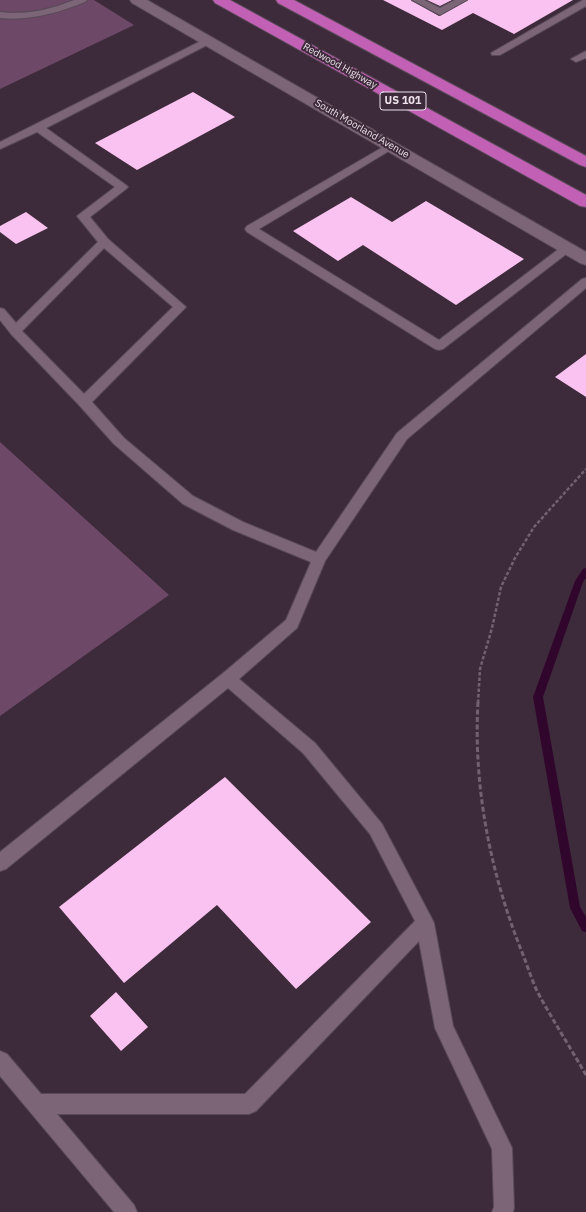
<!DOCTYPE html>
<style>
body{margin:0}
canvas{display:block;background:#3d2a3a}
</style>
<canvas width="586" height="1212"></canvas>
<script>
const g = document.querySelector('canvas').getContext('2d');
g.lineJoin = 'round';
function paint(path, color) { g.fillStyle = color; g.fill(path, 'evenodd'); }
function strokePath(path, color, width, dash) { g.strokeStyle = color; g.lineWidth = width; g.lineCap = dash ? 'butt' : 'round'; g.setLineDash(dash || []); g.stroke(path); }
function label(font, color, halo, rows, align = 'center') {
  g.font = font + ' "IBM Plex Sans",sans-serif'; g.lineWidth = 4; g.setLineDash([]); g.textBaseline = 'middle'; g.strokeStyle = halo; g.fillStyle = color; for (const [text, x, y, turn = 0] of rows) {
    g.save(); g.translate(x, y); g.rotate((+turn || 0) * Math.PI / 180); g.textAlign = isNaN(turn) ? turn : align; if (halo) g.strokeText(text, 0, 0); g.fillText(text, 0, 0); g.restore();
  }
}
paint(new Path2D(`
 M0 0H94L134 25 0 89Z
 M0 442 169 595 0 716Z`), '#6d4867');
paint(new Path2D(`
 M586 568V578L583 582 543 697 580 907 586 917V932L582 931 570 908 533 697 575 581 583 569Z`), '#31062d');
paint(new Path2D(`
 M383 0H411L439 16 468 0H573L514 34 473 13 442 30Z
 M427 0H452L440 6Z
 M193 92 235 117 137 170 95 143Z
 M351 197 392 222 426 201 524 259 456 305 363 245 338 261 293 231Z
 M26 212 48 228 16 244 0 232V226Z
 M586 354V397L555 377Z
 M225 777 371 922 296 989 217 905 124 983 59 907Z
 M116 992 148 1027 121 1051 90 1016Z`), '#f9c2f0');
const service = new Path2D(`
 M74 0H87L85 2C58 13 30 21 0 18V12C26 15 49 10 74 0Z
 M412 0H424L440 8 455 0H467L440 15Z
 M583 0H586V6L500 55H492L491 53Z
 M207 38 212 41 211 43 46 128 126 185 128 187 126 189 90 217 108 239 186 307 92 402 124 438 193 496 243 522 316 552 397 433 582 279 586 278V288L407 439 325 561 297 628 239 679 315 743 382 824 431 917 434 923 453 1026 512 1148 514 1208 513 1212H492L494 1207 492 1149 435 1028 419 941 256 1111 249 1114H57L134 1205 137 1212H114L0 1076V1051L7 1054 41 1094H245L415 921 370 834 303 753 228 688 6 869 0 871V852L222 674 286 620 311 562 233 530 183 504 114 444 79 405 11 334 0 320V308L4 309 16 323 98 242 77 216 115 187 37 132 0 149V142ZM104 248 173 307 84 394 22 331Z
 M586 51V58L576 62 571 59Z
 M390 143 394 144 395 146 394 148 259 229 439 340 564 245H572L574 248 443 349 439 350 435 349 247 232 245 229 247 226Z`);
const minor = new Path2D(`
 M130 0H147L586 252V265L580 263 132 3Z`);
const motorway = new Path2D(`
 M213 0H230L586 195V207L580 206 215 3Z
 M276 0H294L586 156V167L580 165 278 3Z`);
strokePath(service, '#584956', 2);
strokePath(minor, '#584956', 2);
strokePath(motorway, '#584956', 2);
strokePath(new Path2D(`
 M478 703 480 669 492 628 501 587 515 558 534 527 586 469`), '#726170', 2.5, [3.5, 2]);
strokePath(new Path2D(`
 M478 702C473 788 491 877 524 957 528 968 532 980 537 991 552 1019 570 1047 586 1075`), '#726170', 3, [5, 2.5]);
paint(service, '#7b6577');
paint(minor, '#7b6577');
paint(motorway, '#c160b4');
label('10px', '#ede1eb', '#3d2a3a', [
 ["Redwood Highway",340,66,29],
 ["South Moorland Avenue",362,129,30]
]);
for (const [x, y, w] of [
 [403,101,46]
]) { const box = new Path2D(); box.roundRect(x - w / 2, y - 9, w, 18, 3); g.fillStyle = '#3d2a3a'; g.fill(box); strokePath(box, '#ede1eb', 1); }
label('bold 11px', '#ede1eb', null, [
 ["US 101",403,101]
]);
</script>
